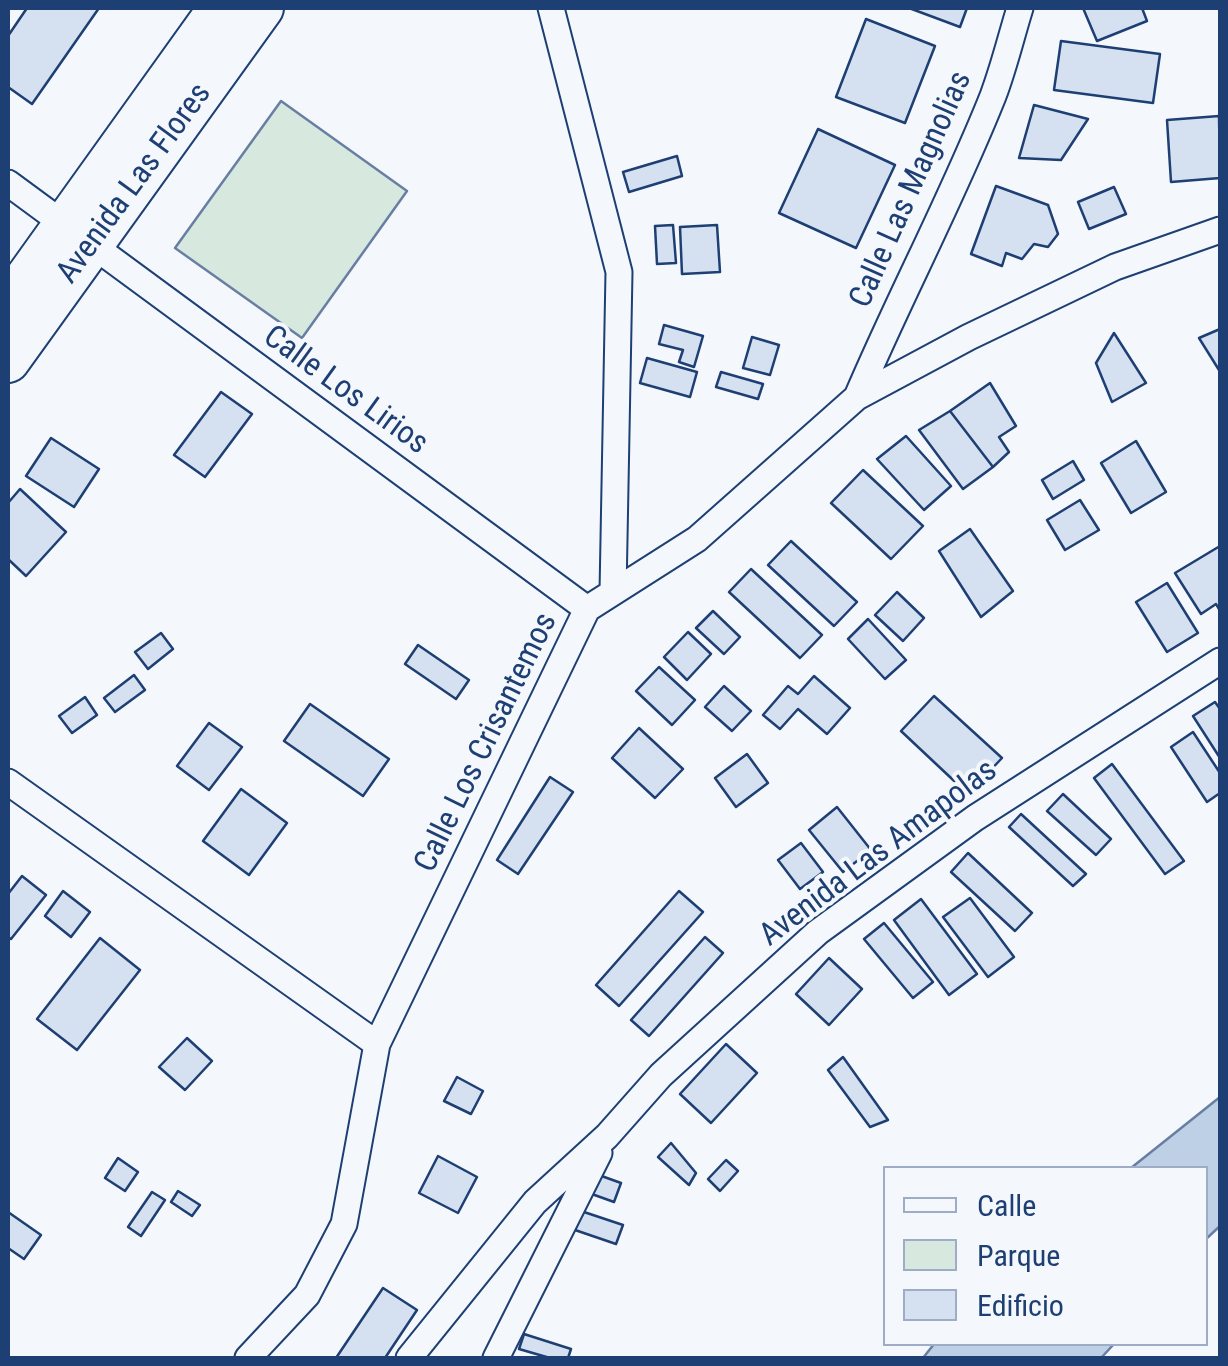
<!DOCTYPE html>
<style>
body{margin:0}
#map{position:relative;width:1228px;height:1366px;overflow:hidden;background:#f4f7fb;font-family:"Roboto Condensed",sans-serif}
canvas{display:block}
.frame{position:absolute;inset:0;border:10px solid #1d3f73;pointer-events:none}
.legend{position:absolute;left:883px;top:1166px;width:325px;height:180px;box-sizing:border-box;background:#f4f7fb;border:2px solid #9eadc5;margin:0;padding:12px 18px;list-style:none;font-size:30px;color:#1d3f73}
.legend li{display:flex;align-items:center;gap:20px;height:50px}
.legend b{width:50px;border:2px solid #9eadc5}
</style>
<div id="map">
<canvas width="1228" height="1366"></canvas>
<div class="frame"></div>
<ul class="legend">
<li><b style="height:12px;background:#f4f7fb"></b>Calle</li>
<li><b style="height:28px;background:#d7e8df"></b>Parque</li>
<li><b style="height:28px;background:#d5e0f0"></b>Edificio</li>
</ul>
</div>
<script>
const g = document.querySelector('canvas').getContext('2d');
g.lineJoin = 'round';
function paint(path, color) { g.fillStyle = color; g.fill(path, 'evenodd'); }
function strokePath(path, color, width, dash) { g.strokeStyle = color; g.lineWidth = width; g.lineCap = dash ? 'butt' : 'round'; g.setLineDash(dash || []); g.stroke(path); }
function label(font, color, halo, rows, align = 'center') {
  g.font = font + ' "Roboto Condensed",sans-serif'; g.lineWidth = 8; g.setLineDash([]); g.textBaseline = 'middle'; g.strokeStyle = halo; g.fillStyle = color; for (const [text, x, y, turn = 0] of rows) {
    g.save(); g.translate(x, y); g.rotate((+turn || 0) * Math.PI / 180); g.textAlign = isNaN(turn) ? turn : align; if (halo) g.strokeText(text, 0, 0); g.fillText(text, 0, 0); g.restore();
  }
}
const green = new Path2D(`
 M281 101 407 191 302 338 175 248Z`);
paint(green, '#d7e8df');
strokePath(green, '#687fa3', 2.5);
const water = new Path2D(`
 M1220 1097V1226L1206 1239V1168H1131Z
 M934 1344H1114L1101 1358H923Z`);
paint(water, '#bed0e5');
strokePath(water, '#687fa3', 2.5);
const building = new Path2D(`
 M27 8H99L32 104 8 87V36Z
 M909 8H967L960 27Z
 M1083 8H1142L1147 21 1097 41Z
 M866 19 935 46 905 123 836 97Z
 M1061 41 1160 54 1153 103 1054 90Z
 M1034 105 1088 119 1061 160 1019 158Z
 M1219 116 1220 178 1171 182 1167 120Z
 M818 129 895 165 856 248 779 213Z
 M677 156 682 176 629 192 623 172Z
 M996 186 1048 205 1058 234 1048 247 1034 244 1022 259 1006 253 1002 266 971 254Z
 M1114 187 1126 214 1089 229 1078 202Z
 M673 225 676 263 657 264 655 226Z
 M717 225 720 272 682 274 680 227Z
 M664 325 703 336 694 367 679 362 683 350 659 344Z
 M1220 329V369L1219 370 1199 338Z
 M1114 333 1146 383 1112 402 1096 363Z
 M752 337 779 345 770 375 743 368Z
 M647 358 697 372 690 397 640 383Z
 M721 372 763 384 758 399 716 387Z
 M990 383 1016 426 999 437 1009 452 993 467 950 411Z
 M221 392 252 414 205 477 174 455Z
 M950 411 993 467 963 489 919 430Z
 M906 436 951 486 924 510 877 459Z
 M51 438 99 469 74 507 26 476Z
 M1136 441 1166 492 1131 513 1101 463Z
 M1073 461 1084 480 1053 499 1042 480Z
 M863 470 923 526 891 559 831 503Z
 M20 489 66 532 26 576 8 559V503Z
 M1080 500 1099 530 1065 550 1047 520Z
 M970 529 1013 591 981 617 939 551Z
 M791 541 857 602 834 626 768 565Z
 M1220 546V611L1216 604 1201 614 1175 573Z
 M751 569 822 635 800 658 729 592Z
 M1167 583 1198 633 1167 652 1136 602Z
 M897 592 924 618 903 641 875 615Z
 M713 611 740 637 724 654 696 628Z
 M868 619 906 660 885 679 848 639Z
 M688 632 711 654 687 680 664 657Z
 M161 633 173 649 148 669 135 652Z
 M418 645 469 680 456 699 405 664Z
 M659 667 695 700 672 725 636 691Z
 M134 675 145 690 115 712 104 698Z
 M814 676 850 708 827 734 798 709 780 729 763 715 788 686 798 694Z
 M724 686 751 711 732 731 705 707Z
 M934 696 1002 758 968 794 901 731Z
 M85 697 97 715 72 733 59 716Z
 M1215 702 1220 709V758L1193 716Z
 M310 704 389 759 363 796 284 741Z
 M209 723 242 747 209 790 177 766Z
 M639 728 683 769 655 798 612 758Z
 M1193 732 1220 773V793L1207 802 1171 747Z
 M747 754 768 783 736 807 715 778Z
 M1112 764 1184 861 1165 874 1094 778Z
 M550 777 573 792 518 874 497 860Z
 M241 789 287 823 249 875 203 841Z
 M1063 794 1111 839 1096 855 1047 811Z
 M837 807 871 850 843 872 809 830Z
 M1021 814 1086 874 1073 886 1009 827Z
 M801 843 823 872 800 889 778 860Z
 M968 853 1032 913 1015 931 951 872Z
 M22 876 46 895 11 939 8 937V894Z
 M63 891 90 912 71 937 45 916Z
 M679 891 703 912 619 1006 596 985Z
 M970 898 1014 957 988 977 943 917Z
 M921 899 977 974 949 995 894 920Z
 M884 923 933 982 913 998 864 939Z
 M705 937 723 953 649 1036 631 1020Z
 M100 938 140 970 77 1050 37 1019Z
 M829 958 862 989 829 1025 796 994Z
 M187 1038 212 1061 185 1090 159 1067Z
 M726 1044 757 1073 711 1123 680 1094Z
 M843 1057 888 1120 870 1127 828 1070Z
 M457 1077 483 1091 471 1114 444 1101Z
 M671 1143 696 1173 689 1185 658 1157Z
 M438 1156 477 1177 458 1213 419 1193Z
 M118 1158 138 1172 125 1191 105 1178Z
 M726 1160 738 1171 720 1191 708 1179Z
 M596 1174 621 1183 614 1202 589 1193Z
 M178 1191 200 1205 192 1216 171 1202Z
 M152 1192 165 1200 141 1236 128 1227Z
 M581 1211 623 1225 616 1244 575 1230Z
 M8 1212 41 1235 24 1259 8 1248Z
 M383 1288 417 1310 385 1358H336Z
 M524 1334 571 1349 568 1358H550L519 1349Z`);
paint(building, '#d5e0f0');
strokePath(building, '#1d3f73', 2.5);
const minor = new Path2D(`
 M551 8 619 272 613 592
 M8 183 587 609
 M857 397C900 296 952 199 993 96 1004 67 1011 37 1020 8
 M8 782 377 1044
 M248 1358 307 1295 344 1224 377 1044 587 609 697 539 857 397 969 337 1115 267 1220 230
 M409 1358 535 1202 607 1136 661 1075 818 932 975 818 1220 661
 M496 1358 599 1153`);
const trunk = new Path2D(`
 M8 304 220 8
 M8 361 262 8`);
strokePath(minor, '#1d3f73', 29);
strokePath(trunk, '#1d3f73', 46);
strokePath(minor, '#f4f7fb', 25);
strokePath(trunk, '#f4f7fb', 42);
label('32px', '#1d3f73', '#f4f7fb', [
 ["Avenida Las Flores",135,184,-54],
 ["Calle Las Magnolias",912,190,-66],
 ["Calle Los Lirios",345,391,36],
 ["Calle Los Crisantemos",487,743,-64],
 ["Avenida Las Amapolas",879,854,-37]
]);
</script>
